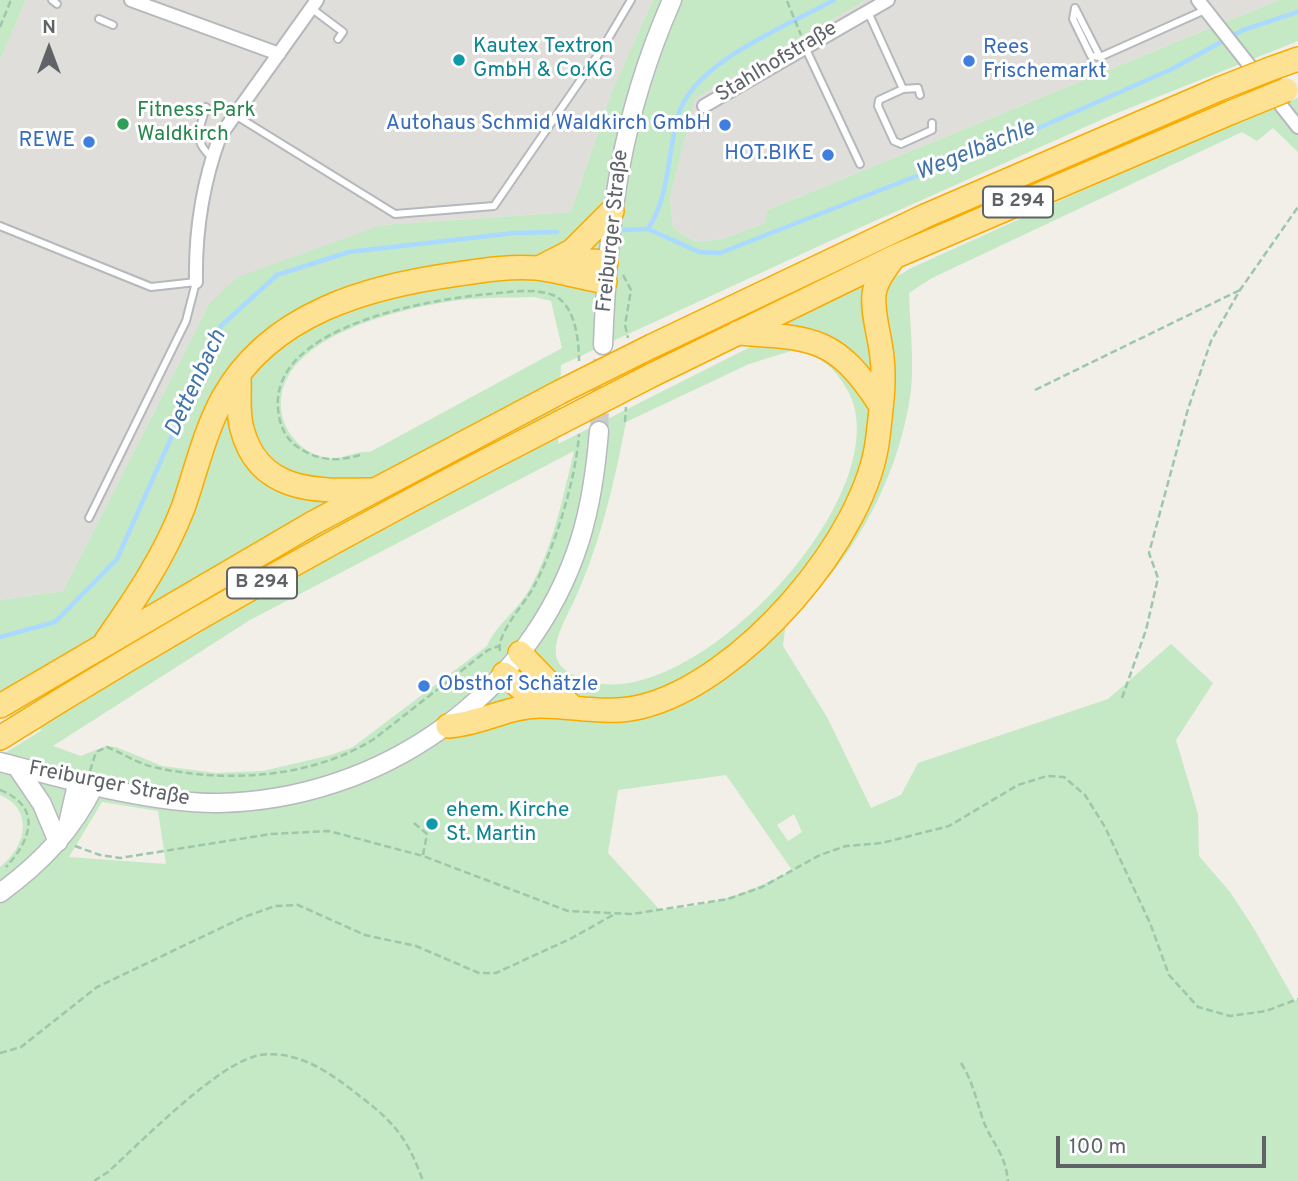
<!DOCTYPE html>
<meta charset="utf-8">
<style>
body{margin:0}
#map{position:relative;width:1298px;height:1181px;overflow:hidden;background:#f1efe8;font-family:Overpass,sans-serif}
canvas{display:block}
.north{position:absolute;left:14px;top:14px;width:70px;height:70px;-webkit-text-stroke:5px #fff;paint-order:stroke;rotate:0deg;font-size:19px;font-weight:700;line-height:28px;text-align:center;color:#5f6368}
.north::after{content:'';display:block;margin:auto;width:24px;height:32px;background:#5f6368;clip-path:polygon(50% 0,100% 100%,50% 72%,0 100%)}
.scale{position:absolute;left:1056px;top:1136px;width:210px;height:32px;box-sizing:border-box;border:4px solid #5f6368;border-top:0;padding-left:9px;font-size:21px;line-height:24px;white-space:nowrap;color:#5f6368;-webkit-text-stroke:5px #fff;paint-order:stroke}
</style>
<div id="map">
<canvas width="1298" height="1181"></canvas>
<div class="north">N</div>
<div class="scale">100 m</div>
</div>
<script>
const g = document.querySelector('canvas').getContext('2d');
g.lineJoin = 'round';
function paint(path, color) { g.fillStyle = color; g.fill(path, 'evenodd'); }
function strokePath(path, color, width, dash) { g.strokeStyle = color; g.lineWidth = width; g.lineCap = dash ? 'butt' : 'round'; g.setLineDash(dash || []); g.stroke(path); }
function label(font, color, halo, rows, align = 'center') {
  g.font = font + ' Overpass,sans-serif'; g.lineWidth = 6; g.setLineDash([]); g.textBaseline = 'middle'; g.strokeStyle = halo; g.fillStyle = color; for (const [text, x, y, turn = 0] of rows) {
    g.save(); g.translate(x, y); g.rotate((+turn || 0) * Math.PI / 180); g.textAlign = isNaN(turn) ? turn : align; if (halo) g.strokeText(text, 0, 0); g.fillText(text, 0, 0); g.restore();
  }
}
paint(new Path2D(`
 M26 0H653L612 91 571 212 382 225 209 304 63 591 0 600V60Z
 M866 0H1279L767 210 765 223 723 239 696 242 673 228 670 197 694 98Z`), '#e0deda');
paint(new Path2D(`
 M0 0H26L0 60Z
 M653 0H866L695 98 670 197 673 228 696 242 723 239 765 223 767 210 1279 0H1298V41L1112 115 830 241 561 365 558 444 756 344C787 319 825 300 863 285 881 278 891 282 909 269L1234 122 1298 98V152L1273 128 1257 141 1242 132 932 278 909 293C910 325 914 358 911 390 900 476 852 565 786 621L783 646 827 717 871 808 901 795 918 763 1108 699 1171 644 1213 683 1176 740 1198 814 1199 856 1230 892 1253 927 1295 1001 1298 999V1181H0V867C26 847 35 810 0 795V756L42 730 0 712V600L63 591 209 304 238 277 382 225 571 212 612 91ZM535 297 551 301 562 348 370 452C358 451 349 456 338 458 309 461 282 435 281 407 277 335 406 307 460 300 484 297 510 298 535 297ZM791 351C819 354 835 367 848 391 903 493 689 719 586 680 575 676 561 671 557 659 551 642 568 614 575 599 601 541 614 484 626 422L749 364ZM574 451C563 497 553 548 529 590 517 611 496 625 487 646L353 747 331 755 263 771 216 773 162 766 116 747 106 746 81 756 53 746 250 620ZM726 775 792 870C751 893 708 907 660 910L608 853 618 790ZM102 802 158 811 166 864 69 857ZM794 814 802 832 788 841 777 825Z`), '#c5e8c5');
strokePath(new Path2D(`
 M648 229 699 252 720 253 1034 130 1172 69 1243 30 1298 12
 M648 229C670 195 667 155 678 116 693 62 787 26 834 0
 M623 230 648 229
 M0 637 55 622 117 559 221 326 277 275 349 252 514 233 557 232`), '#aadaff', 4.5);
strokePath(new Path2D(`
 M599 431 603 345`), '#ccccc8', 18, [18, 9]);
const lane = new Path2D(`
 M52 0 57 4
 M311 8 343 32 338 39
 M1075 8 1100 57 1205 10
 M1075 8 1073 19 1091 56 1100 57
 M868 12 903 89 879 100 878 106 894 141 901 144 932 130V123
 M99 19 113 25
 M805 47 860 164
 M903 89 918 88 920 95
 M206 107C199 132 192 139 212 158
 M235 115 395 214 494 206 602 49 631 0
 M0 226 151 287 196 282 186 321 89 518`);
const street = new Path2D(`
 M131 0 279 54
 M1198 0 1298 127
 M704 106 888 0
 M196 282C195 233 203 182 220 136L317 0`);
const secondary = new Path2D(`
 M603 345C608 218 620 118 672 0
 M0 762C65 779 152 804 219 803 380 800 531 696 580 540 591 505 596 468 599 431
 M17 767 42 804 58 842
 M68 824 78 780
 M0 893C41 863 73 830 95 784`);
const highway = new Path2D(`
 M1270 69 1298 59
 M558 259 606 262
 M539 268 572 251 612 211
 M737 333C812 338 835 336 879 403
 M652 346 925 216 1219 89
 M239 375C240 393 237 412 242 429 259 494 318 491 371 490
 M652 375 894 257 1232 112
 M106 641C136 598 164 557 183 508 196 471 204 433 223 398 270 313 369 286 458 274 484 270 511 266 537 268 556 270 584 278 605 282
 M520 653 571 706
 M504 674 542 706
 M0 706 313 523 560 392
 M448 726C481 724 508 706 541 706 574 706 607 715 640 707 740 684 868 537 878 436 881 410 885 382 882 357 880 336 872 314 874 294 876 280 886 268 894 257
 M0 738C181 624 369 520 559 423`);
strokePath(lane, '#b5b8bc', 10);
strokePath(street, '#b5b8bc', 16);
strokePath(secondary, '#b6babf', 21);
strokePath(highway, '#f9ab00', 26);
strokePath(new Path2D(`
 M787 1 801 35
 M0 27 11 0
 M623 275 631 290 625 325 628 338
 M1035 390 1240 290
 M625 422 626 407
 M360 455C336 462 316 461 295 445 284 436 279 423 278 408 271 326 430 299 489 294 509 292 533 288 553 295 575 304 579 340 579 361
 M500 651C496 635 523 605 532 590 554 551 576 479 579 434
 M1122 698 1146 630 1158 578 1149 553 1188 409 1211 341 1240 290 1298 207
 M90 771 96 752 107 747C124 754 140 765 158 768 228 783 312 778 374 739L488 650 499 646
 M0 790C43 807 31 840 6 867
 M414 823 427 834 423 855
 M75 846 100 855 120 858 271 834 329 831 423 856 568 911 632 914 728 899 762 887 820 855 846 846 882 843 949 826 1018 785 1047 776 1064 777 1085 795 1105 827 1150 923 1169 975 1198 1007 1230 1016 1266 1011 1298 999
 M0 1053 21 1047 97 987 244 917 275 906 298 905 365 935 416 946 479 973H496L572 938 613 915
 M961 1063C973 1082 976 1099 983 1120 992 1144 1005 1152 1008 1181
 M94 1181 108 1172C141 1142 219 1062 260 1055 293 1050 323 1068 348 1087 390 1119 405 1131 423 1181`), '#9cc7a9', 2.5, [7, 3.5]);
strokePath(lane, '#fff', 6);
strokePath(street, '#fff', 12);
strokePath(secondary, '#fff', 18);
strokePath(highway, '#fde293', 23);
const highwayBridge = new Path2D(`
 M1219 89 1270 69
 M1232 112 1286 90
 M560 392 652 346
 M559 423 652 375`);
strokePath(highwayBridge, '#f9ab00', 26, []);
strokePath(highwayBridge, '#fde293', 23);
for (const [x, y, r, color] of [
 [459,60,7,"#0f9aa8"],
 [969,61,7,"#3f7fe0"],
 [123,124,7,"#2e9e5b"],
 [725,125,7,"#3f7fe0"],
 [89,142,7,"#3f7fe0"],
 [828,155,7,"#3f7fe0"],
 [424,686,7,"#3f7fe0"],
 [432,824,7,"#0f9aa8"]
]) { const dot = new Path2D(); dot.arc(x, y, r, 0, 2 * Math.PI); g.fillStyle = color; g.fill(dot); strokePath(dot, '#fff', 2.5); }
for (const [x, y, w] of [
 [1018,202,70],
 [262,583,70]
]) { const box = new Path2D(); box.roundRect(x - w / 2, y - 15.5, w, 31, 5); g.fillStyle = '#fff'; g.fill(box); strokePath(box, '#5f6368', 2); }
label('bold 19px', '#5f6368', null, [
 ["B 294",1018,202],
 ["B 294",262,583]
]);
label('21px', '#0d838f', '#fff', [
 ["Kautex Textron",473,48],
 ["GmbH & Co.KG",473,72],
 ["ehem. Kirche",446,812],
 ["St. Martin",446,836]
], 'left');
label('21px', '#366cbe', '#fff', [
 ["Rees",983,49,"left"],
 ["Frischemarkt",983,73,"left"],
 ["Autohaus Schmid Waldkirch GmbH",711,125],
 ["REWE",75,142],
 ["HOT.BIKE",814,155],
 ["Obsthof Schätzle",438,686,"left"]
], 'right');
label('21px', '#5f6368', '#fff', [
 ["Stahlhofstraße",777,63,-31],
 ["Freiburger Straße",614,231,-84],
 ["Freiburger Straße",109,785,11]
]);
label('21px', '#27864d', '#fff', [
 ["Fitness-Park",137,112],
 ["Waldkirch",137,136]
], 'left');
label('italic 23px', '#4174aa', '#fff', [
 ["Wegelbächle",976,152,-22],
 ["Dettenbach",197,384,-65]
]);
</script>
